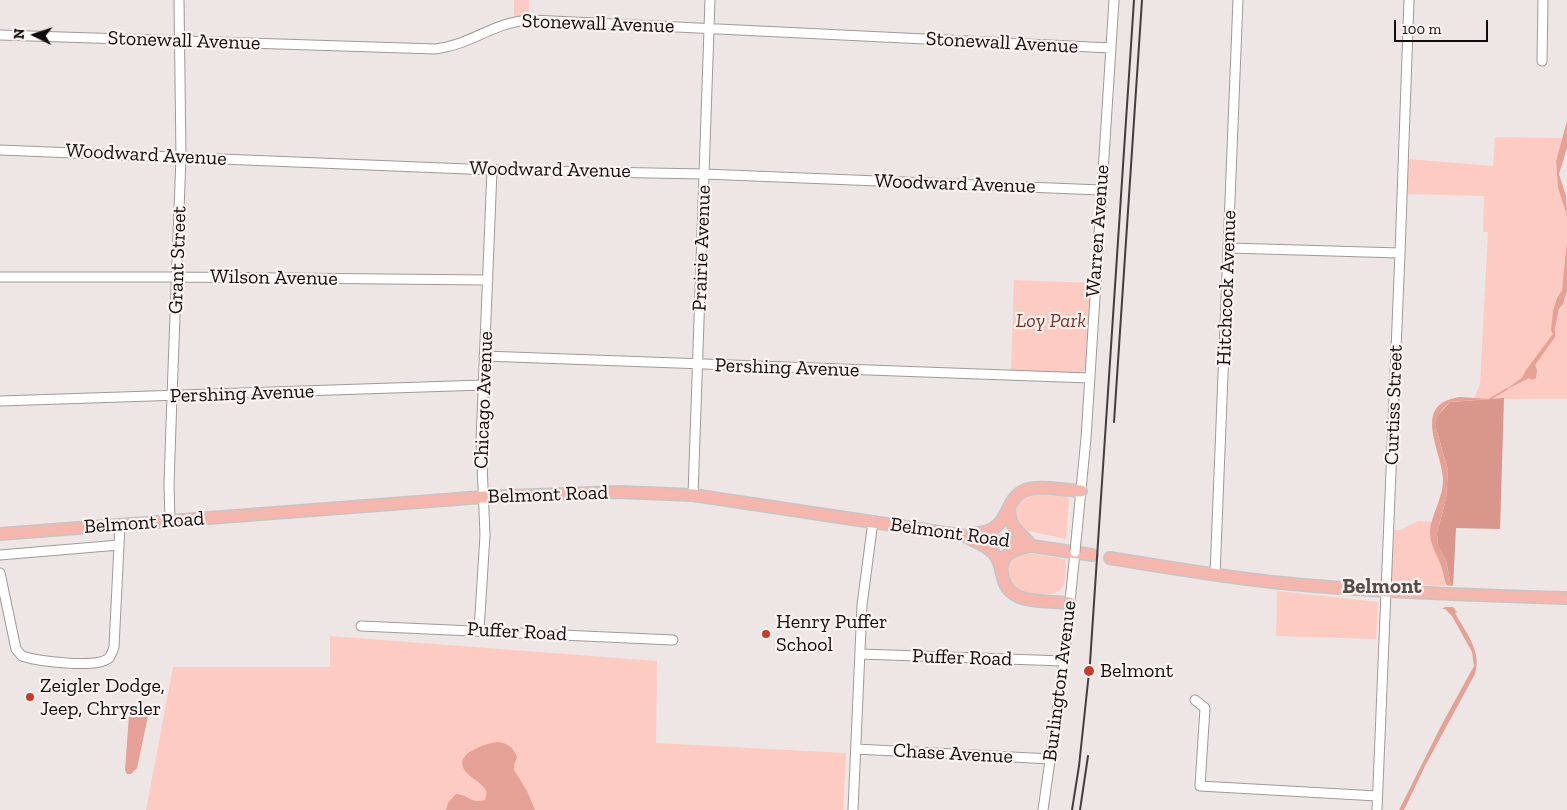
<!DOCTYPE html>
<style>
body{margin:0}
#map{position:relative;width:1567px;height:810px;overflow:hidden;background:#eee6e4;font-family:"Zilla Slab",serif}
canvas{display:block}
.north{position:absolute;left:10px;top:10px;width:50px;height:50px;-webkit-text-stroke:4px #fcf3f1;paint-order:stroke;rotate:274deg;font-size:14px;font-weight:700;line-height:20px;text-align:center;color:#100d0d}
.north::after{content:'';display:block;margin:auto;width:18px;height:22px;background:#100d0d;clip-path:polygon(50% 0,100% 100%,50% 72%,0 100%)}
.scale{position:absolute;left:1394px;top:20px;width:94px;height:22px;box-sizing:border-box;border:2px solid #100d0d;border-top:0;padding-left:6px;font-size:15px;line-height:18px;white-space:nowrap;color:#100d0d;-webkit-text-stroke:4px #fcf3f1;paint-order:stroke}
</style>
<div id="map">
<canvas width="1567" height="810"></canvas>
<div class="north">N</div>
<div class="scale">100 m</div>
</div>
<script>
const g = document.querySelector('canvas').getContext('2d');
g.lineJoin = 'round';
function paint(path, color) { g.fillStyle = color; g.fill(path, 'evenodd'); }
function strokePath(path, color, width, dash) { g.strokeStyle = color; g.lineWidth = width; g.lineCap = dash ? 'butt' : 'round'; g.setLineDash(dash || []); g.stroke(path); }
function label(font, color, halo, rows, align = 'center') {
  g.font = font + ' "Zilla Slab",serif'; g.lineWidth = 4.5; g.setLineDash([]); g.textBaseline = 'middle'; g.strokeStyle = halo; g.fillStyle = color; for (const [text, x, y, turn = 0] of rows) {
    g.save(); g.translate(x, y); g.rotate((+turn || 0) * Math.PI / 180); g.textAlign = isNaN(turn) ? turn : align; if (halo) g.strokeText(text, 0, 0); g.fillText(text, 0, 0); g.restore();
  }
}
paint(new Path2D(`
 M514 0H529V16L514 17Z
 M1495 137 1562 138 1556 161 1558 188 1567 216V240L1564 264 1565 270 1562 290 1557 298 1556 323C1558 312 1564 303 1567 291V399H1474L1480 384 1488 232H1483L1484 196 1406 194 1408 159 1493 166Z
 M1014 280 1093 283 1087 366 1082 372 1072 374 1011 372Z
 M1029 493 1063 494 1069 499 1066 539 1019 529C1009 511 1012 504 1029 493Z
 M1418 521 1432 522C1426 548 1447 563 1445 586L1396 584 1391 580V530H1400Z
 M1021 552 1065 559C1067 564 1066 569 1065 574 1065 579 1065 585 1061 589 1051 600 1017 593 1010 582 1005 574 1006 567 1006 559Z
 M1277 591 1378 602 1376 639 1276 636Z
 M330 636 657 661 656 743 846 753 843 810H146L173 667H330Z`), '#fdcbc2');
paint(new Path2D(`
 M1504 398 1500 529 1456 528 1453 586 1450 581 1446 560 1438 546 1437 533 1446 499 1448 470 1436 428V422L1438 415 1450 402Z`), '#d9968a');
paint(new Path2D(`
 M1567 121V148L1559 174 1566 196 1567 216 1558 188 1556 161Z
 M1567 240V291L1563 304 1559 309 1555 328V337L1535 365 1537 370 1536 378 1532 380 1529 378 1505 390 1522 378 1526 370 1553 334 1551 330 1553 311 1557 298 1562 290Z
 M1460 397 1490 399 1450 402C1441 409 1436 417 1436 428L1448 470 1446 499 1437 533 1438 545 1446 560 1450 581 1453 586 1446 585C1444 578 1443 570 1440 563 1436 552 1429 543 1430 530 1432 513 1444 496 1443 478 1441 448 1411 404 1460 397Z
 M1445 607H1453L1457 612 1455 613C1466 633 1482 651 1475 674L1426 764 1404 810H1399L1442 724 1474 666 1472 652 1452 616 1445 609H1442Z
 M132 709 146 712 148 716 137 768 131 774H127L125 770 129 715Z
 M497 742C507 743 513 747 517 757L514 765V770L527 791 535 810H446L448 803 456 794C469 795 470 804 485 800 486 796 488 792 485 789 481 782 472 779 467 773 450 755 483 744 497 742Z`), '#e6a196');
strokePath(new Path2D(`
 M1490 399 1507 389`), '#e6a196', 2);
const minor = new Path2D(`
 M0 35 435 49C472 45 494 21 532 20L1111 48
 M1542 61 1543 0
 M0 150 492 170 704 174 1101 190
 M1229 248 1400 253
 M0 277H178L488 280
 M484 356 1089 378
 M0 401 483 385
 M693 495 710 0
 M170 521 169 484 172 396 181 157 179 0
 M1077 531 1086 438 1114 0
 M0 555 119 545
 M0 573 16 649 22 656C37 661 96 669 109 658 111 655 113 651 114 647L120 525
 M1215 575 1238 0
 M361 626 673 640
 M479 630 485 535 481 441 492 170
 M860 654 1064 661
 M1195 700 1205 708 1200 786 1377 796
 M856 749 1051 759
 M853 810 862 605 873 521
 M1043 810 1064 661 1075 552
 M1377 810 1400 253 1409 0`);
const major = new Path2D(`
 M1009 507C1009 529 1018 530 1031 545
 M0 534 483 497 619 492 693 495 1092 555
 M973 534C979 533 987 532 992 529 1008 521 1007 499 1023 491 1036 484 1065 490 1081 491
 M969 538C977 543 989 547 995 555 1006 570 997 587 1019 597 1034 603 1054 601 1070 603
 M1110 558C1164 567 1218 576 1272 582 1370 592 1468 595 1567 598
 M1001 571C1003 552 1011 551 1028 546`);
strokePath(minor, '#a19998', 11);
strokePath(major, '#c6c5c5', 14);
strokePath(minor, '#fff', 9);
strokePath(major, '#f5b6ad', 11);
strokePath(new Path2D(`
 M1114 422 1142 0
 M1072 810 1079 766 1090 663 1134 0
 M1080 810 1088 756`), '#423e3d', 2);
const minorBridge = new Path2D(`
 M1075 552 1077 531`);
strokePath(minorBridge, '#a19998', 11, []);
strokePath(minorBridge, '#fff', 9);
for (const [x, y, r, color] of [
 [766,634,5,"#c83b2c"],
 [1089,671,6,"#c83b2c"],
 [30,697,5,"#c83b2c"]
]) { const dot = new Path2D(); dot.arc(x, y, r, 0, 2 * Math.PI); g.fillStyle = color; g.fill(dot); strokePath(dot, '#fcf3f1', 2); }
label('20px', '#100d0d', '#fcf3f1', [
 ["Stonewall Avenue",598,24,2],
 ["Stonewall Avenue",184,41,2],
 ["Stonewall Avenue",1002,43,3],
 ["Woodward Avenue",146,155,3],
 ["Woodward Avenue",550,170,1],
 ["Woodward Avenue",955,184,2],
 ["Warren Avenue",1098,231,-86],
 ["Prairie Avenue",702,248,-88],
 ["Grant Street",178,260,-88],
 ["Wilson Avenue",274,278,1],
 ["Hitchcock Avenue",1227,288,-88],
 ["Pershing Avenue",787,368,2],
 ["Pershing Avenue",242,394,-2],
 ["Chicago Avenue",484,400,-88],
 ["Curtiss Street",1394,405,-88],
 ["Belmont Road",548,495,-2],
 ["Belmont Road",144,523,-4],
 ["Belmont Road",950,533,8],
 ["Puffer Road",517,632,3],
 ["Puffer Road",962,658,2],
 ["Burlington Avenue",1060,681,-83],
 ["Chase Avenue",953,754,3]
]);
label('italic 20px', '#823127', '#fcf3f1', [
 ["Loy Park",1051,321]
]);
label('20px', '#100d0d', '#fcf3f1', [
 ["Henry Puffer",776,622],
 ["School",776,645],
 ["Belmont",1100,671],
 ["Zeigler Dodge,",40,686],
 ["Jeep, Chrysler",40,709]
], 'left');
label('bold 21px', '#534c4a', '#fcf3f1', [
 ["Belmont",1382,587]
]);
</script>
